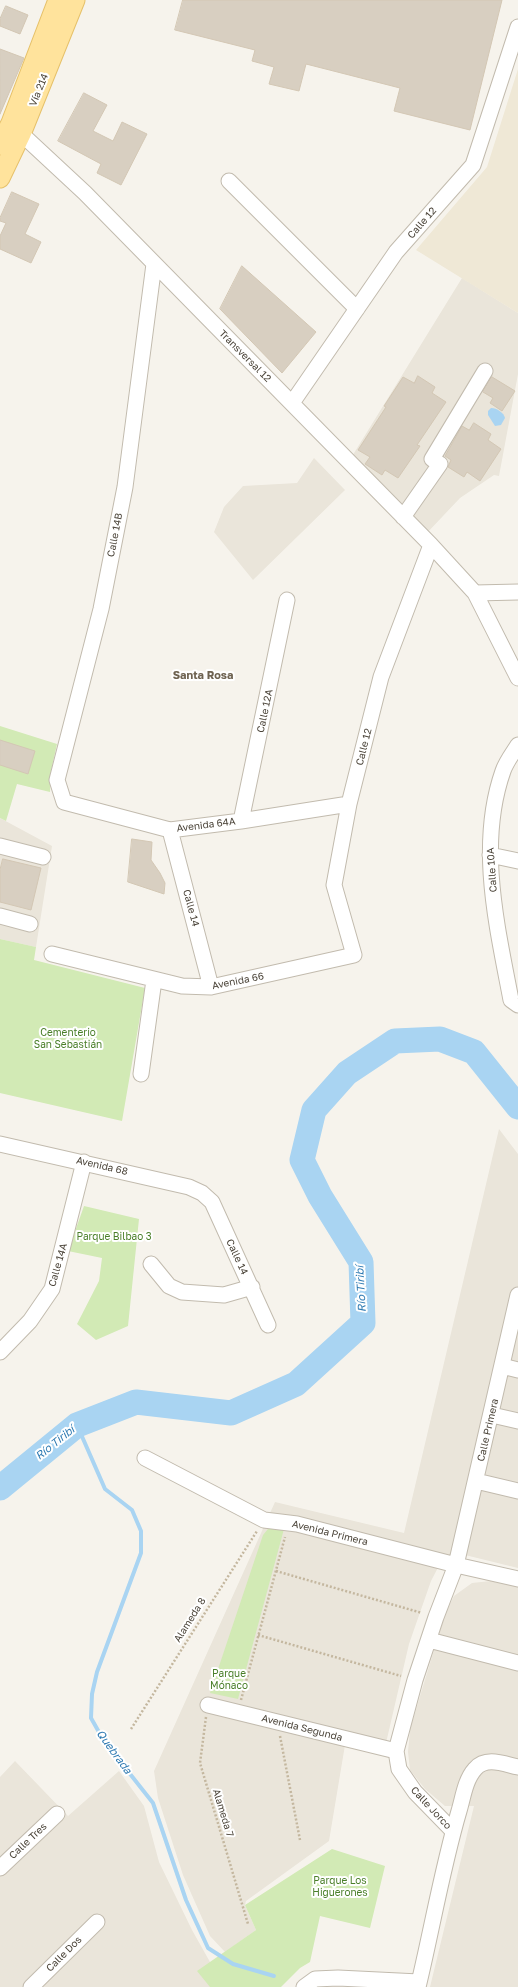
<!DOCTYPE html>
<meta charset="utf-8">
<style>
body{margin:0}
canvas{display:block;background:#f6f3ec}
</style>
<canvas width="518" height="1987"></canvas>
<script>
const g = document.querySelector('canvas').getContext('2d');
g.lineJoin = 'round';
function paint(path, color) { g.fillStyle = color; g.fill(path, 'evenodd'); }
function strokePath(path, color, width, dash) { g.strokeStyle = color; g.lineWidth = width; g.lineCap = dash ? 'butt' : 'round'; g.setLineDash(dash || []); g.stroke(path); }
function label(font, color, halo, rows, align = 'center') {
  g.font = font + ' "Golos Text",sans-serif'; g.lineWidth = 4; g.setLineDash([]); g.textBaseline = 'middle'; g.strokeStyle = halo; g.fillStyle = color; for (const [text, x, y, turn = 0] of rows) {
    g.save(); g.translate(x, y); g.rotate((+turn || 0) * Math.PI / 180); g.textAlign = isNaN(turn) ? turn : align; if (halo) g.strokeText(text, 0, 0); g.fillText(text, 0, 0); g.restore();
  }
}
paint(new Path2D(`
 M462 278 518 313V374L499 476 494 475 460 498 426 534 351 458Z
 M314 458 345 490 253 580 214 532 224 507 243 486 297 483Z
 M0 818 52 846 36 947 0 939Z
 M499 1129 518 1154V1568L465 1555 444 1556 431 1581 409 1644 386 1743 347 1733 329 1841 246 1901 245 1905 256 1930 225 1952 210 1936 183 1875 158 1798 154 1771 275 1502 404 1533Z
 M491 1581 518 1587V1987H430L474 1806H445L425 1789 410 1770 408 1752 410 1729 445 1614 454 1596 472 1583Z
 M15 1761 68 1816 119 1771 144 1806 159 1862 192 1930 210 1962 260 1987H0V1777Z`), '#eae5da');
paint(new Path2D(`
 M518 69V313L416 250 487 167Z`), '#efe8d6');
paint(new Path2D(`
 M0 726 57 744 51 771 50 792 17 784 6 821 0 818Z
 M0 939 36 947 34 960 145 988 122 1121 0 1093Z
 M84 1206 139 1219 128 1326 96 1340 77 1324 99 1281 102 1258 68 1251Z
 M276 1528 284 1529 238 1699 210 1693 263 1535 268 1529Z
 M332 1849 385 1866 370 1928 320 1916 310 1962 300 1968 281 1987H210L197 1971 256 1930 245 1905Z`), '#d2eab5');
paint(new Path2D(`
 M491 408C497 408 504 413 505 418L501 425 495 426 488 415V411Z`), '#a9d4f2');
strokePath(new Path2D(`
 M77 1425 105 1489 132 1510 141 1531V1553L97 1672 92 1694 91 1718 104 1741 153 1803 186 1900 208 1948 233 1964 274 1976`), '#a9d4f2', 4);
strokePath(new Path2D(`
 M0 1488 77 1425 136 1402 231 1413 296 1384 363 1323 361 1262 320 1196 302 1160 314 1110 347 1073 395 1041 440 1039 474 1052 518 1107`), '#a9d4f2', 25);
const building = new Path2D(`
 M183 0H502L470 130 394 111 400 88 306 64 299 91 269 84 274 67 252 61 255 50 175 30Z
 M6 6 28 15 20 34 0 26V19Z
 M0 49 24 58 0 114Z
 M84 93 107 105 93 131 113 141 122 122 147 134 121 185 97 173 101 164 58 141Z
 M12 192 39 204 25 234 41 242 31 263 0 249V236L6 223 0 221V218Z
 M242 266 316 332 282 373 220 309Z
 M418 376 435 387 432 393 446 402 417 445 420 446 398 478 385 470 382 475 365 464 370 457 358 450 386 407 384 406 403 377 414 383Z
 M492 377 515 391 502 411 490 403 493 398 483 392Z
 M474 423 491 434 488 440 501 449 480 481 467 472 464 477 448 467 451 460 445 456 462 426 469 430Z
 M0 740 35 751 28 774 0 765Z
 M132 839 152 842 151 860 160 873 165 883 164 894 128 882Z
 M3 859 41 868 31 910 0 902V870Z`);
paint(building, '#d8cfc1');
strokePath(building, '#d3c7b4', 1);
const minor = new Path2D(`
 M14 127 85 193 431 545 475 593 518 678
 M229 181 357 309
 M154 264 125 487 101 609 57 780 64 802 170 830 241 821 349 804
 M292 403 396 252 473 165 518 27
 M403 517 440 464 432 459 485 371
 M475 593 518 592
 M518 745C513 753 506 762 503 771 477 845 497 926 511 1000L518 1005
 M241 821 287 600
 M170 830 211 987
 M0 846 43 857
 M490 855 518 861
 M0 916 30 924
 M52 954 182 986 211 987 354 955 334 885 349 804 381 677 431 545
 M141 1074 154 980
 M0 1144 189 1187 202 1193 212 1202 268 1325
 M151 1264 169 1286 182 1292 224 1295 252 1287
 M0 1352 30 1321 52 1289 84 1162
 M502 1366 518 1370
 M492 1415 518 1421
 M145 1458 264 1520 297 1524 456 1565 518 1295
 M476 1481 518 1491
 M429 1640 518 1663
 M208 1705 396 1751
 M453 1831 415 1792 399 1769 396 1751 415 1680 436 1617 456 1565 518 1579
 M0 1868 57 1814
 M31 1987 97 1922
 M304 1987 315 1979 338 1978 419 1982
 M418 1987C432 1929 442 1869 459 1811 463 1798 465 1780 475 1769 486 1756 504 1764 518 1767`);
const major = new Path2D(`
 M0 145 11 123 58 0
 M0 178 21 134 75 0`);
strokePath(minor, '#c2bbae', 17);
strokePath(major, '#e6c16a', 21);
strokePath(new Path2D(`
 M276 1571 422 1613
 M258 1635 401 1676
 M241 1700 285 1537
 M206 1717 200 1763 248 1924
 M131 1729 257 1531
 M280 1736 300 1840`), '#c4b79f', 2.5, [2, 2]);
strokePath(minor, '#fff', 15);
strokePath(major, '#ffe39c', 19);
label('10px', '#4b4439', '#fff', [
 ["Vía 214",39,90,-68],
 ["Calle 12",422,223,-49],
 ["Transversal 12",245,356,45],
 ["Calle 14B",115,535,-79],
 ["Calle 12A",265,711,-78],
 ["Calle 12",364,747,-76],
 ["Avenida 64A",206,825,-7],
 ["Calle 10A",492,870,-94],
 ["Calle 14",191,908,75],
 ["Avenida 66",238,981,-11],
 ["Avenida 68",102,1166,13],
 ["Calle 14",237,1257,65],
 ["Calle 14A",58,1265,-74],
 ["Calle Primera",488,1430,-77],
 ["Avenida Primera",330,1533,14],
 ["Alameda 8",190,1620,-58],
 ["Avenida Segunda",302,1728,14],
 ["Calle Jorco",431,1808,47],
 ["Alameda 7",223,1813,73],
 ["Calle Tres",28,1841,-43],
 ["Calle Dos",64,1954,-45]
]);
label('10px', '#4a7f2a', '#fff', [
 ["Cementerio",68,1033],
 ["San Sebastián",68,1045],
 ["Parque Bilbao 3",114,1237],
 ["Parque",229,1674],
 ["Mónaco",229,1686],
 ["Parque Los",340,1881],
 ["Higuerones",340,1893]
]);
label('bold 11px', '#6e6250', '#fff', [
 ["Santa Rosa",203,676]
]);
label('italic 11px', '#2e7ab2', '#fff', [
 ["Río Tiribí",361,1289,-93],
 ["Río Tiribí",55,1443,-39],
 ["Quebrada",114,1752,54]
]);
</script>
